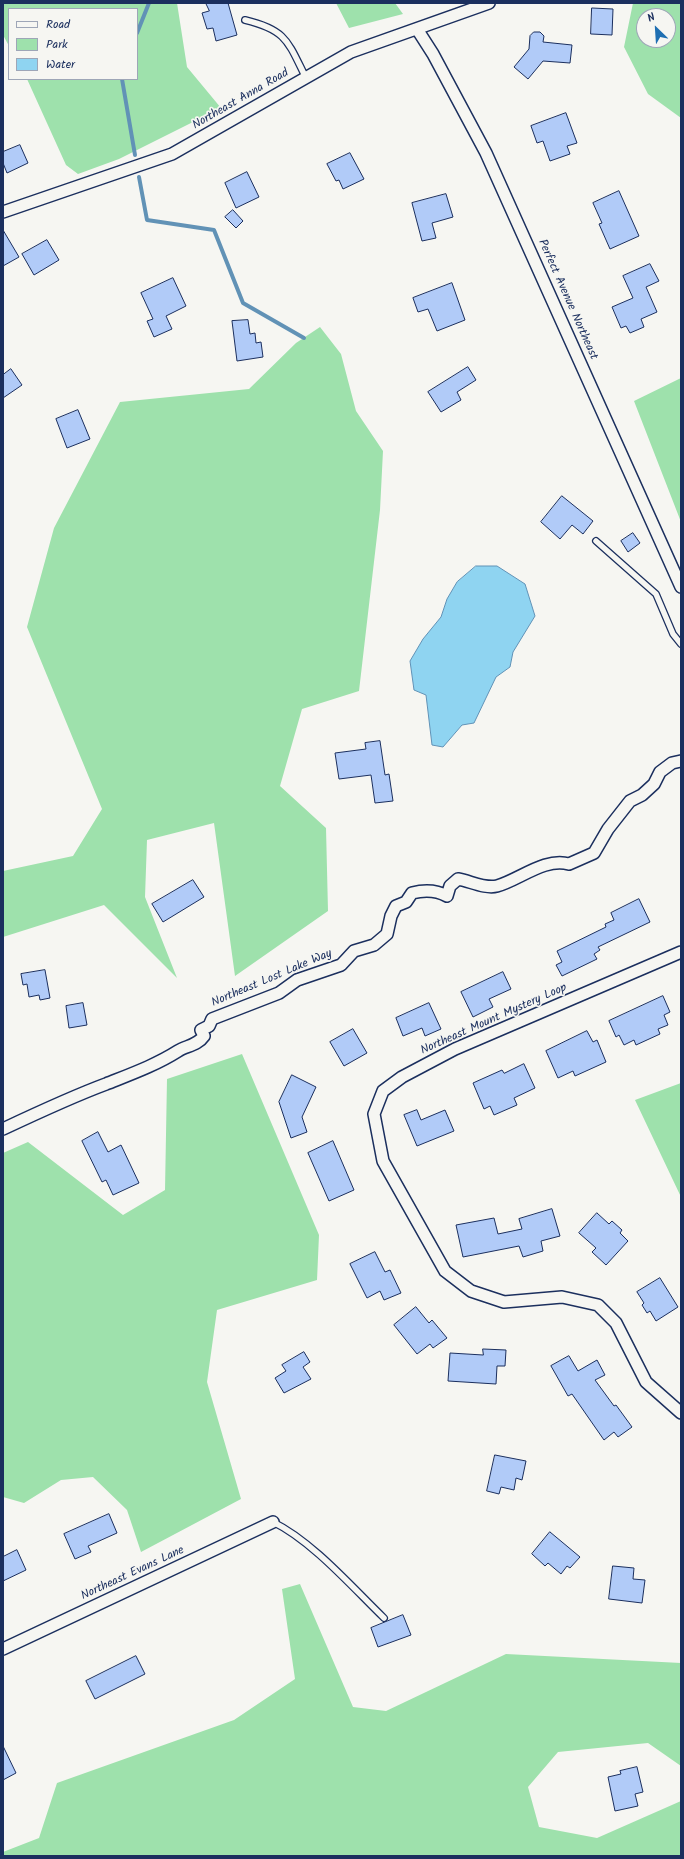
<!DOCTYPE html>
<style>
body{margin:0}
#map{position:relative;width:684px;height:1859px;overflow:hidden;background:#f6f6f2;font-family:Kalam,sans-serif}
canvas{display:block}
.frame{position:absolute;inset:0;border:4px solid #1b2f5e;pointer-events:none}
.legend{position:absolute;left:8px;top:8px;width:130px;height:72px;box-sizing:border-box;background:#f6f6f2;border:1px solid #9ea6b7;margin:0;padding:5px 7px;list-style:none;font-size:12px;color:#1b2f5e}
.legend li{display:flex;align-items:center;gap:8px;height:20px}
.legend b{width:20px;border:1px solid #9ea6b7}
.north{position:absolute;left:636px;top:8px;width:40px;height:40px;box-sizing:border-box;background:#f6f6f2;border:1px solid #9ea6b7;border-radius:50%;rotate:335deg;font-size:11px;font-weight:700;line-height:16px;text-align:center;color:#1b2f5e}
.north::after{content:'';display:block;margin:auto;width:14px;height:18px;background:#1f6fb2;clip-path:polygon(50% 0,100% 100%,50% 72%,0 100%)}
</style>
<div id="map">
<canvas width="684" height="1859"></canvas>
<div class="frame"></div>
<ul class="legend">
<li><b style="height:5px;background:#f6f6f2"></b>Road</li>
<li><b style="height:11px;background:#9ee1ac"></b>Park</li>
<li><b style="height:11px;background:#8fd4f1"></b>Water</li>
</ul>
<div class="north">N</div>
</div>
<script>
const g = document.querySelector('canvas').getContext('2d');
g.lineJoin = 'round';
function paint(path, color) { g.fillStyle = color; g.fill(path, 'evenodd'); }
function strokePath(path, color, width, dash) { g.strokeStyle = color; g.lineWidth = width; g.lineCap = dash ? 'butt' : 'round'; g.setLineDash(dash || []); g.stroke(path); }
function label(font, color, halo, rows, align = 'center') {
  g.font = font + ' Kalam,sans-serif'; g.lineWidth = 3.5; g.setLineDash([]); g.textBaseline = 'middle'; g.strokeStyle = halo; g.fillStyle = color; for (const [text, x, y, turn = 0] of rows) {
    g.save(); g.translate(x, y); g.rotate((+turn || 0) * Math.PI / 180); g.textAlign = isNaN(turn) ? turn : align; if (halo) g.strokeText(text, 0, 0); g.fillText(text, 0, 0); g.restore();
  }
}
paint(new Path2D(`
 M3 3H177L187 67 221 108 119 159 78 174 66 165 27 79H137V9H9V46L3 35Z
 M336 3H395L403 14 349 28Z
 M633 3H681V118L648 94 624 47ZM644 16H668V40H644Z
 M320 327 341 354 356 411 383 451 380 510 359 691 302 709 280 786 326 828 328 911 235 976 214 823 147 840 145 897 177 978 104 905 3 937V871L73 856 102 809 27 627 54 528 120 402 249 389 296 343Z
 M681 378V522L634 401Z
 M242 1054 319 1235 317 1280 217 1310 207 1382 241 1499 141 1552 127 1510 93 1477 61 1480 24 1503 3 1497V1153L28 1142 123 1215 165 1190 167 1079Z
 M681 1083V1197L635 1100Z
 M300 1584 353 1707 386 1711 506 1654 681 1663V1766L648 1743 558 1752 528 1787 539 1827 597 1838 681 1801V1856H3V1852L39 1838 57 1783 234 1720 295 1679 282 1589Z`), '#9ee1ac');
const water = new Path2D(`
 M476 566H497L525 584 535 616 513 652 510 667 496 677 474 723 462 725 443 747 432 745 426 695 414 690 410 661 423 639 441 617 447 599 457 582Z`);
paint(water, '#8fd4f1');
strokePath(water, '#6192b6', 1);
strokePath(new Path2D(`
 M137 33 149 3
 M122 79 135 155
 M139 177 147 220 214 230 243 303 304 338`), '#6192b6', 4);
const building = new Path2D(`
 M206 3H228L237 35 216 41 213 28 207 29 202 13 209 11Z
 M592 8 613 9 612 35 591 34Z
 M534 32H540L544 36 543 42 572 45 570 63 543 61 528 79 514 67 529 49 530 36Z
 M566 113 577 143 567 146 570 154 550 161 543 141 537 143 531 126Z
 M20 145 28 163 7 173 3 163V152Z
 M350 153 364 179 343 189 339 180 336 181 327 164Z
 M247 172 259 197 236 208 225 183Z
 M619 191 639 236 610 249 599 224 602 223 593 203Z
 M446 194 453 217 432 223 436 238 422 241 412 203Z
 M233 210 243 221 236 228 225 217Z
 M3 230 19 257 3 266Z
 M47 240 59 260 34 275 22 254Z
 M650 264 659 281 646 287 657 312 641 319 644 327 630 333 626 326 621 328 612 307 633 298 623 276Z
 M173 278 186 306 166 316 172 329 154 337 147 321 153 319 141 293Z
 M452 283 465 320 437 331 428 309 418 312 413 298Z
 M248 320 250 334 255 333 256 343 261 342 263 357 237 361 232 321Z
 M468 367 476 380 457 392 461 400 441 412 428 392Z
 M11 369 22 385 3 398V375Z
 M78 410 90 439 67 448 56 419Z
 M562 496 593 521 583 534 572 525 560 539 541 522Z
 M633 533 640 543 628 552 621 541Z
 M380 741 385 775 389 774 393 801 375 803 371 775 339 779 335 753 366 749 365 743Z
 M193 880 204 897 163 922 152 904Z
 M639 899 650 922 598 947 600 950 594 954 597 959 562 976 556 965 562 962 557 951 606 927 605 924 614 920 611 913Z
 M45 970 50 998 40 1000 39 995 29 997 27 984 23 985 21 974Z
 M503 972 511 989 489 999 493 1007 473 1017 461 992Z
 M663 996 670 1012 664 1015 668 1025 658 1029 660 1034 636 1045 634 1040 624 1045 619 1035 616 1037 609 1021Z
 M83 1003 87 1025 69 1028 66 1006Z
 M429 1003 441 1029 425 1036 422 1028 403 1036 396 1018Z
 M353 1029 367 1053 344 1066 330 1042Z
 M587 1031 593 1042 597 1040 606 1062 575 1076 573 1071 558 1078 546 1051Z
 M524 1064 535 1088 514 1098 517 1105 494 1115 490 1106 484 1109 473 1083 502 1070 504 1073Z
 M292 1075 316 1087 302 1117 307 1132 291 1138 279 1102Z
 M417 1110 421 1120 445 1110 454 1131 417 1146 404 1115Z
 M98 1132 108 1152 121 1145 139 1183 113 1195 106 1180 102 1182 82 1141Z
 M333 1141 354 1190 329 1201 308 1153Z
 M552 1209 560 1236 541 1241 543 1251 523 1257 519 1246 463 1257 456 1225 494 1218 498 1234 522 1229 519 1219Z
 M597 1213 609 1224 612 1221 622 1230 620 1233 628 1241 606 1265 592 1252 596 1248 579 1233Z
 M375 1252 385 1272 390 1270 401 1293 384 1300 380 1291 367 1298 350 1264Z
 M660 1278 678 1307 656 1321 650 1311 647 1313 642 1305 644 1303 637 1292Z
 M416 1307 429 1323 432 1320 447 1338 433 1348 430 1344 417 1354 394 1325Z
 M483 1349 506 1350 505 1366H497L496 1384 448 1381 450 1353 483 1355Z
 M304 1352 310 1362 303 1367 311 1379 284 1393 275 1378 286 1371 282 1365Z
 M569 1356 578 1371 597 1360 605 1375 595 1380 614 1406 616 1405 632 1427 618 1437 614 1432 604 1440 572 1394 568 1396 551 1366Z
 M495 1455 526 1461 522 1480 516 1478 514 1490 501 1487 499 1494 487 1491Z
 M109 1514 117 1533 88 1546 91 1552 75 1559 64 1534Z
 M550 1532 580 1557 570 1568 567 1566 561 1574 548 1563 545 1566 532 1554Z
 M17 1550 26 1570 3 1581V1557Z
 M613 1566 634 1568 633 1579 645 1580 642 1603 609 1599Z
 M403 1615 411 1635 378 1647 371 1628Z
 M136 1656 145 1674 95 1699 86 1681Z
 M3 1746 16 1773 3 1780Z
 M637 1767 643 1792 635 1794 638 1806 615 1811 608 1777 621 1774 620 1771Z`);
paint(building, '#b1cbf8');
strokePath(building, '#1b2f5e', 1);
const service = new Path2D(`
 M245 20C287 30 288 42 306 78
 M596 541 656 594 673 634 681 644
 M273 1522C312 1541 352 1587 384 1618`);
const minor = new Path2D(`
 M417 29 433 54 486 153 681 587
 M3 212 172 154 351 52 489 3
 M681 952 455 1049 402 1077 383 1091 374 1114 383 1161 445 1271 471 1291 504 1302 562 1297 598 1305 616 1323 646 1382 681 1413
 M3 1129C37 1113 71 1097 106 1084 131 1074 156 1065 178 1051 186 1046 198 1045 204 1036L201 1030 209 1026 212 1019 279 993 297 980 341 965 354 951 374 945 387 934 391 916 396 906 406 902 412 893C424 890 436 890 447 896L450 886 458 879C470 881 485 889 497 886 519 880 545 857 569 864L594 853 608 829 630 801 642 795 654 784 660 772 672 763 681 761
 M3 1649 273 1522`);
strokePath(service, '#1b2f5e', 8);
strokePath(minor, '#1b2f5e', 14);
strokePath(service, '#f6f6f2', 5.5);
strokePath(minor, '#f6f6f2', 11);
label('12px', '#1b2f5e', '#f6f6f2', [
 ["Northeast Anna Road",241,100,-30],
 ["Perfect Avenue Northeast",567,300,66],
 ["Northeast Lost Lake Way",272,979,-23],
 ["Northeast Mount Mystery Loop",494,1020,-24],
 ["Northeast Evans Lane",133,1574,-25]
]);
</script>
